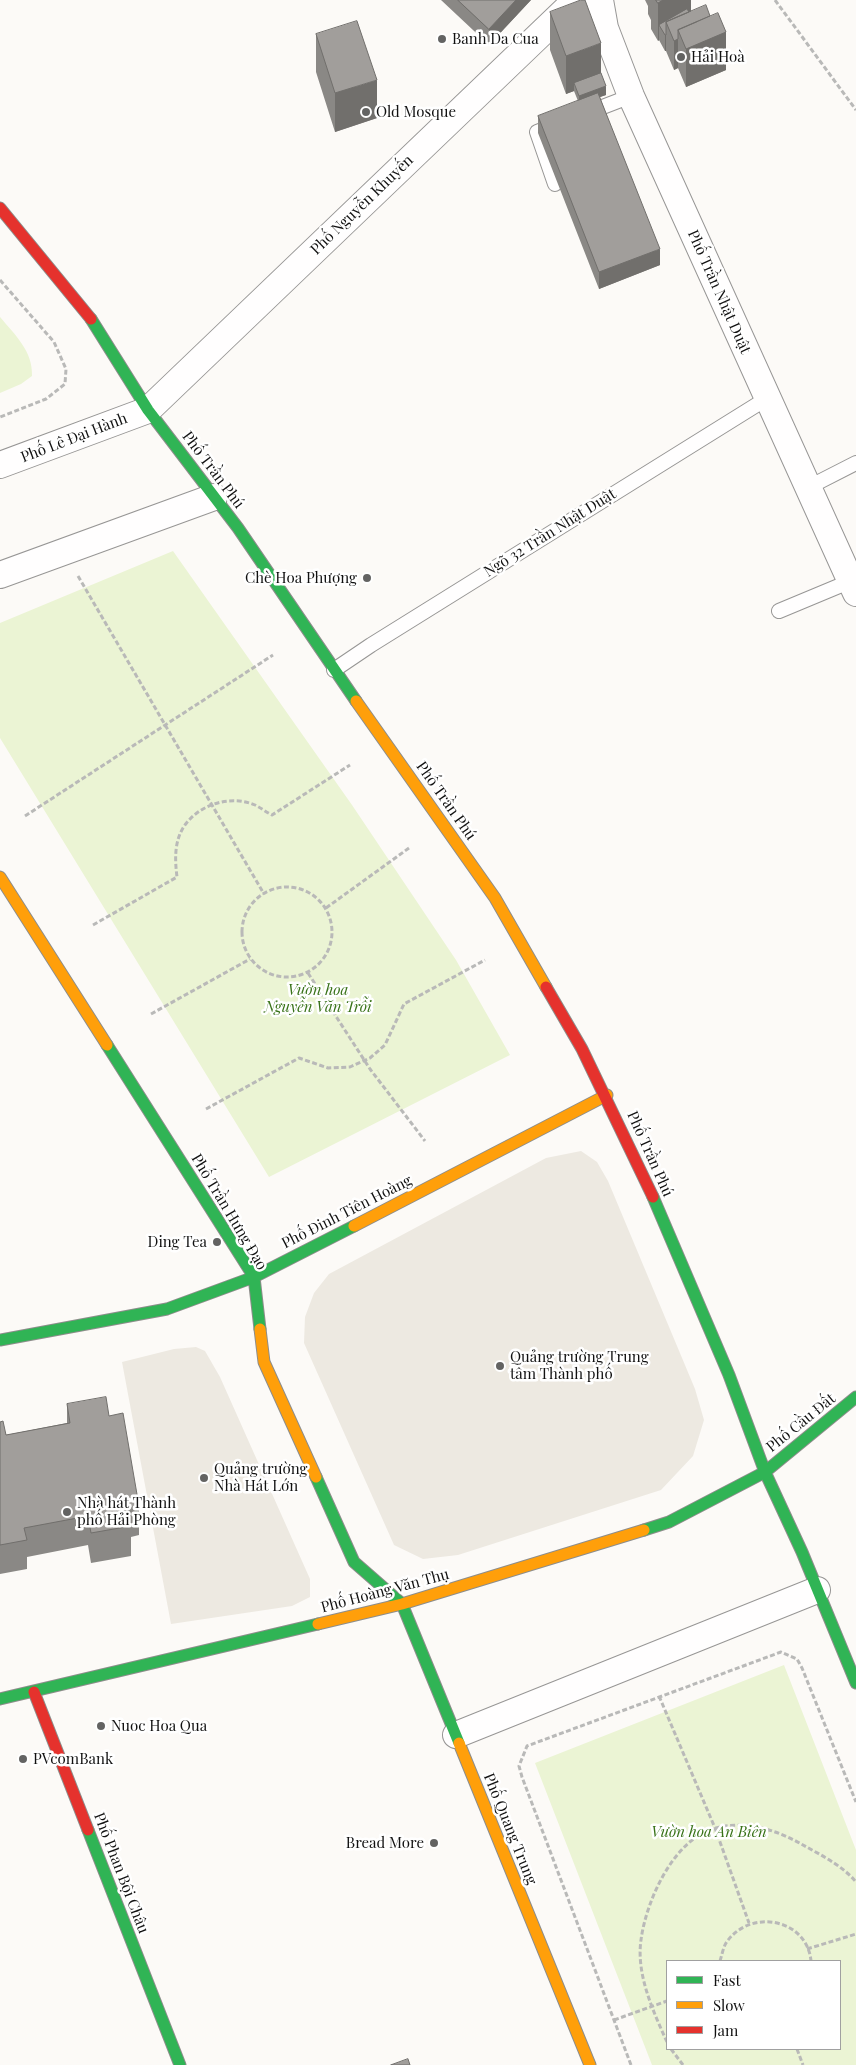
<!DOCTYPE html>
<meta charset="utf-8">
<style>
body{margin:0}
#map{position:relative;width:856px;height:2065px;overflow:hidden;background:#fcfaf7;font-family:"Playfair Display",serif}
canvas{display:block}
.legend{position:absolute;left:666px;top:1960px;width:175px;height:90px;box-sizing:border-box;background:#fff;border:1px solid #a0a0a0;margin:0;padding:6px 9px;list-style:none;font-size:15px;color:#111}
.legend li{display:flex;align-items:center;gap:10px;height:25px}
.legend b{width:25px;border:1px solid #a0a0a0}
</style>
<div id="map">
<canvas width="856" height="2065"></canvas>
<ul class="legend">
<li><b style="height:6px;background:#30b455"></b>Fast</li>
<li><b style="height:6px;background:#ff9f0a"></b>Slow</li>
<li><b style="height:6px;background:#e5322d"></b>Jam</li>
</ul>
</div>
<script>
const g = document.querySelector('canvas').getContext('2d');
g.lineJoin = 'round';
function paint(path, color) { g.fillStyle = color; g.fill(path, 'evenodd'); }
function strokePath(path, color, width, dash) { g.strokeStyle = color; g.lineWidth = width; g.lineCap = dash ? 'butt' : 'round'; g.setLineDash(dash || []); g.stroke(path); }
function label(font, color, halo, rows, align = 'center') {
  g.font = font + ' "Playfair Display",serif'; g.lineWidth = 5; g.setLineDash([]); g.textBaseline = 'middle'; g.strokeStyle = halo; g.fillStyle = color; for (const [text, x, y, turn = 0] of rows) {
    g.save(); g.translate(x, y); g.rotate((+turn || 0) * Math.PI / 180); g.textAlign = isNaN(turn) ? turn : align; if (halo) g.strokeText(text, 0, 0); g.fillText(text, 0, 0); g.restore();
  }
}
paint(new Path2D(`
 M0 317C15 335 33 351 32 376L21 384 0 393Z
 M173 551 352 805 456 960 510 1055 269 1177 0 738V623Z
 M784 1665 856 1850V2065H652L535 1763ZM667 1961H840V2049H667Z`), '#ebf4d4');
paint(new Path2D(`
 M581 1151 597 1162 608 1181 695 1389 704 1420 693 1456 661 1490 458 1555 423 1559 394 1545 304 1343 305 1317 314 1293 329 1274 546 1158Z
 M196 1347 205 1351 220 1377 310 1579V1597L292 1606 171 1624 122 1362 174 1349Z`), '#ede9e1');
const lane = new Path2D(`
 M587 113 631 96
 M555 184 537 132 555 125
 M809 487 856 463
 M779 611 851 581
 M334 670 371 645 766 399`);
const street = new Path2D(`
 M600 0 605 28
 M565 11 605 28 631 96 856 593
 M0 465 148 410 576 0
 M0 575 214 497
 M456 1735 817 1590`);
const fast = new Path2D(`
 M91 319 148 410 238 528 356 701
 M107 1045 254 1277 260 1329
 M653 1197 729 1375 765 1472 802 1552 856 1683
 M0 1340 167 1309 254 1277 354 1226
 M316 1477 354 1562 402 1604 459 1743
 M644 1530 669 1522 765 1472 856 1397
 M0 1699 318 1624
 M88 1830 180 2065`);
const slow = new Path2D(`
 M356 701 495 898 546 987
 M0 877 107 1045
 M354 1226 607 1095
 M260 1329 264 1362 316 1477
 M318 1624 402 1604 644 1530
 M459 1743 590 2065`);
const jam = new Path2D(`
 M0 208 91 319
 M546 987 582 1049 653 1197
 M34 1692 88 1830`);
strokePath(lane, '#979695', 16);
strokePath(street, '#979695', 28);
strokePath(fast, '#8d8d8b', 13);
strokePath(slow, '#8d8d8b', 13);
strokePath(jam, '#8d8d8b', 13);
strokePath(new Path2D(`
 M775 0 856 110
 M0 280 54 342 66 369 65 384 46 399 0 417
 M78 576 264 894
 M25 816 273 655
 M242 932a45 45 0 1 1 90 0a45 45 0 1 1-90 0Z
 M326 908 409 848
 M93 925 177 877C175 861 174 843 183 828 197 805 230 794 255 805 261 808 266 812 272 815L350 765
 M308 973 370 1069 425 1141
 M151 1014 250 959
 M206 1109 299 1058 328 1068 350 1067 370 1058 385 1045 404 1004 485 960
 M659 1696 715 1828 749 1923
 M807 1949 856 1934
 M720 1961C722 1955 723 1948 726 1943 749 1908 807 1918 811 1961
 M614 2020 667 2001
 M667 2042C653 2011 636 1974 641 1940 646 1901 674 1838 716 1828 746 1820 777 1830 803 1845 821 1855 843 1866 856 1882
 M671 2049 683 2065
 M797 2049 803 2065
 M631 2065 522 1777 519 1766 527 1746 781 1652 797 1659 802 1668 856 1802`), '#b9b9b8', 3, [5, 2.5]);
strokePath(lane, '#fffefe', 14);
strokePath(street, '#fffefe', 26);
strokePath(fast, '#30b455', 11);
strokePath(slow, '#ff9f0a', 11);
strokePath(jam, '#e5322d', 11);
paint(new Path2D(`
 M441 0H531L489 45Z
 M645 0H691V11L726 70 686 87 678 68 674 70 666 51H665L659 40 658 41 651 29V20L648 14V6Z
 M550 12 601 73 606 95 600 97 660 265 599 289 538 133V116L578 101 574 91 566 94 550 50Z
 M316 34 377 118 335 132 316 72Z
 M67 1404 109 1416 139 1506V1535L131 1537V1556L91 1563 88 1545 27 1557V1569L0 1574V1422L6 1435 67 1423Z`), '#8a8885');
paint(new Path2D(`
 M516 0H531L489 45V29Z
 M656 0H691V21L726 32V70L686 87V49L678 30V68L674 70V41L666 22V51H665V35L659 25V40L658 41V3Z
 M601 43V81L574 83V91L566 94V56Z
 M377 80V118L335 132V93Z
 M606 86V95L579 104V96Z
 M660 249V265L599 289V272Z`), '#716f6c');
const building = new Path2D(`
 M458 0H516L489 29Z
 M581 0H585L601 43 566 56 550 12Z
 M656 0H663L658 3Z
 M706 5 710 16 678 30V39L674 41 666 22Z
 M687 9 689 12 666 22V35H665L659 25Z
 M718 13 726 32 686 49 678 30Z
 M357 21 377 80 335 93 316 34Z
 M601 73 606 86 579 96 574 83Z
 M598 93 660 249 599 272 538 116Z
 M106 1397 109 1416 123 1413 139 1506 128 1508 131 1526 91 1533 88 1516 24 1528 27 1540 0 1545V1422L3 1421 6 1435 70 1423 67 1404Z
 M408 2059 410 2065H391Z`);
paint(building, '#a19e9b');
strokePath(building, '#716f6c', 1);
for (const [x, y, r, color] of [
 [442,39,5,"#636362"],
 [681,57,5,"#636362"],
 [366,112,5,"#636362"],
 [367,578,5,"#636362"],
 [217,1242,5,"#636362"],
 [500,1366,5,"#636362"],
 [204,1478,5,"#636362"],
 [67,1512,5,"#636362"],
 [101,1726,5,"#636362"],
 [23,1759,5,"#636362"],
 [434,1843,5,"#636362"]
]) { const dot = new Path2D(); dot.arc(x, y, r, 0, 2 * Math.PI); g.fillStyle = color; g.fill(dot); strokePath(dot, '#fff', 2); }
label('15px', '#111', '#fff', [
 ["Banh Da Cua",452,39],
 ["Hải Hoà",691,57],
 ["Old Mosque",376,112],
 ["Chè Hoa Phượng",357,578,"right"],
 ["Ding Tea",207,1242,"right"],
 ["Quảng trường Trung",510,1357],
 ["tâm Thành phố",510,1374],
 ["Quảng trường",214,1469],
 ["Nhà Hát Lớn",214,1486],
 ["Nhà hát Thành",77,1503],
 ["phố Hải Phòng",77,1520],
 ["Nuoc Hoa Qua",111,1726],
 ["PVcomBank",33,1759],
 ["Bread More",424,1843,"right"]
], 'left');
label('15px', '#111', '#fff', [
 ["Phố Nguyễn Khuyến",362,205,-44],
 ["Phố Trần Nhật Duật",719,292,66],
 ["Phố Lê Đại Hành",74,438,-21],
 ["Phố Trần Phú",213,470,53],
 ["Ngõ 32 Trần Nhật Duật",550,533,-32],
 ["Phố Trần Phú",446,801,55],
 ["Phố Trần Phú",650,1154,66],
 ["Phố Trần Hưng Đạo",229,1212,59],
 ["Phố Đinh Tiên Hoàng",347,1212,-27],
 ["Phố Cầu Đất",801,1423,-39],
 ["Phố Hoàng Văn Thụ",385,1591,-15],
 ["Phố Quang Trung",510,1829,68],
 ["Phố Phan Bội Châu",121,1873,69]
]);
label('italic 15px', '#387218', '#fff', [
 ["Vườn hoa",318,990],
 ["Nguyễn Văn Trỗi",318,1007],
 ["Vườn hoa An Biên",709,1832]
]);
</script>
